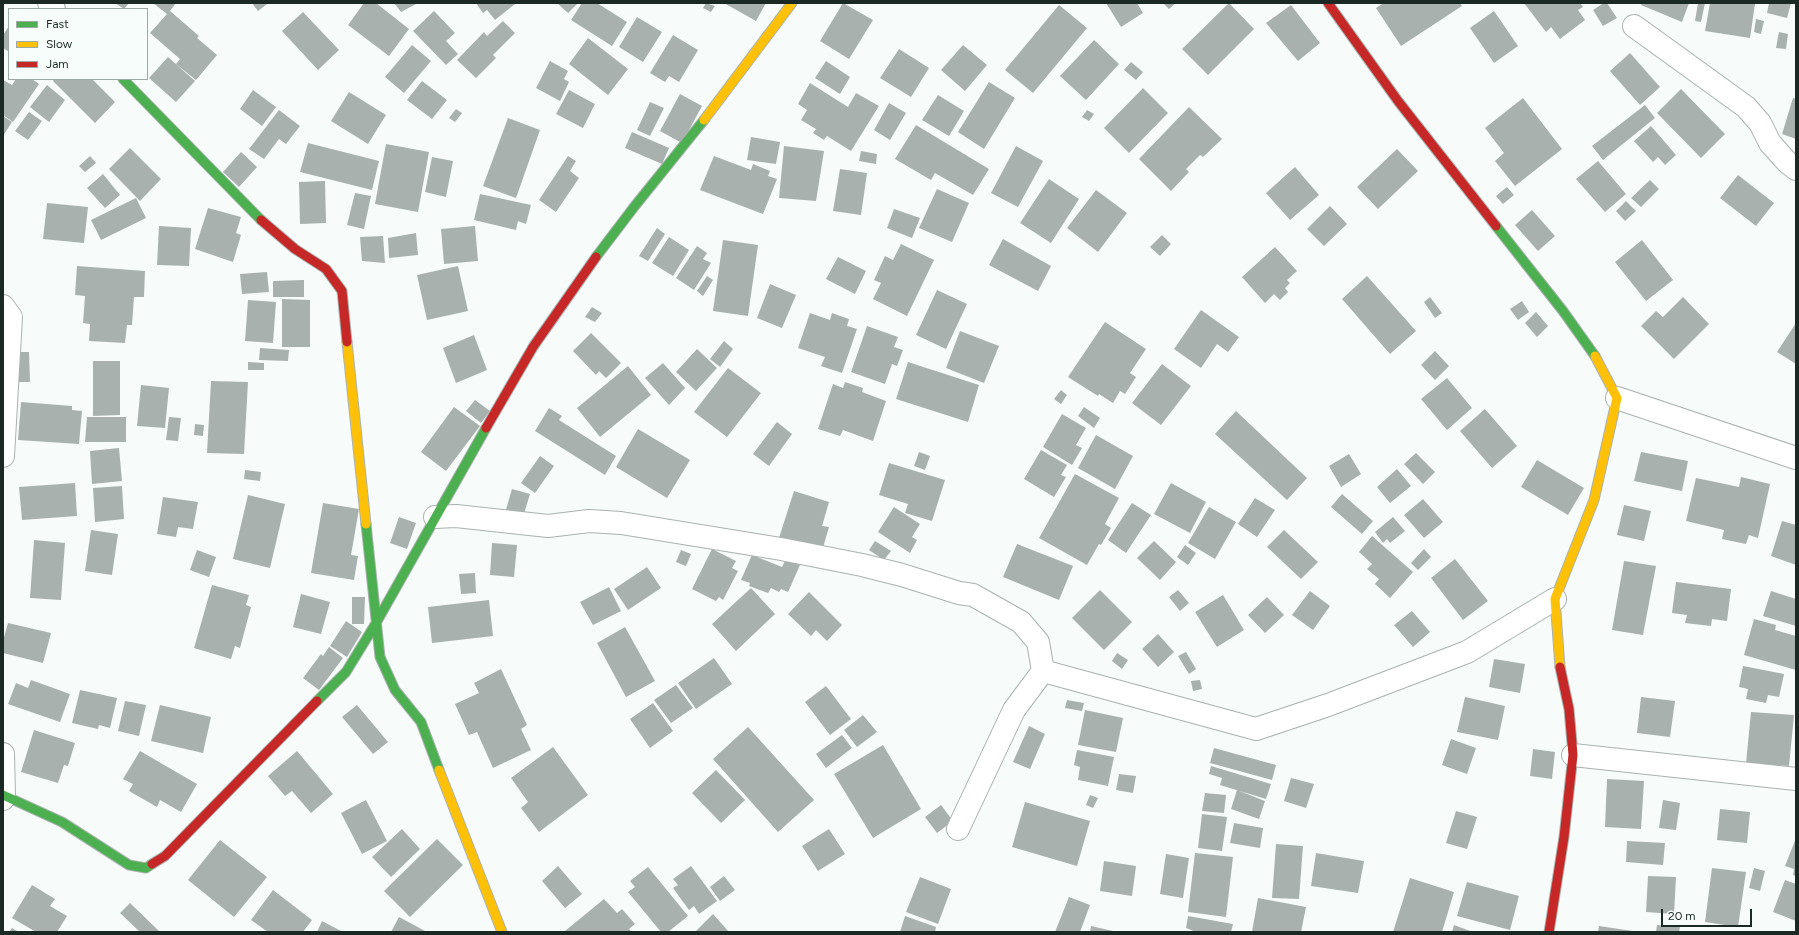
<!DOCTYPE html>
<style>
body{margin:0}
#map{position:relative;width:1799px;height:935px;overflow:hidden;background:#f7fcfa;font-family:Figtree,sans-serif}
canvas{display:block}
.frame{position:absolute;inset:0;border:4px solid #1b2925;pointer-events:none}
.legend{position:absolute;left:8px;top:8px;width:140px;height:72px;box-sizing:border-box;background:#f6fdfb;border:1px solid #9ea8a5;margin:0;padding:5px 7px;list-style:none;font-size:12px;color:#1b2925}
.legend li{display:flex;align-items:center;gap:8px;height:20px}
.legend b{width:20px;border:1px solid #9ea8a5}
.scale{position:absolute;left:1661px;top:909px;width:91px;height:18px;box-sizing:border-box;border:2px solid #1b2925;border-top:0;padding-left:5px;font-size:12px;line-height:14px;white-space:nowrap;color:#1b2925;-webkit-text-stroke:3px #f6fdfb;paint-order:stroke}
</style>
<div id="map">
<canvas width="1799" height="935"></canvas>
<div class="frame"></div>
<ul class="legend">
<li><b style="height:5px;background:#4caf50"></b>Fast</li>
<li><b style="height:5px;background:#ffc107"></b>Slow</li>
<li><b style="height:5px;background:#c62828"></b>Jam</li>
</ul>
<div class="scale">20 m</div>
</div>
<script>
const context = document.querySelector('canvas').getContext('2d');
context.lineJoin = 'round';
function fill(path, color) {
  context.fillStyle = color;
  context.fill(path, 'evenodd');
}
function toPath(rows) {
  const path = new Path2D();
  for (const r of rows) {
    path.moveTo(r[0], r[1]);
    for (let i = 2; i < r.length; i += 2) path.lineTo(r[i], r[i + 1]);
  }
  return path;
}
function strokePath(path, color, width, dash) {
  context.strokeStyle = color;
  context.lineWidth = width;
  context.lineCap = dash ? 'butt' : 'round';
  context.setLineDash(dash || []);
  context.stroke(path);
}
fill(toPath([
 [115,3,129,3,124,9],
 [153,3,176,3,170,11,199,36,197,38,217,55,196,80,176,64,180,59,150,33,167,14],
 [252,3,266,3,267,4,258,11],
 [364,3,376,3,409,29,389,56,348,25],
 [394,3,418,3,401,12],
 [476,3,514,3,515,4,495,20,487,10,483,13],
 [557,3,578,3,568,13],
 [582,3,597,3,627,22,612,46,571,20],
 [706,3,715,6,711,12,703,8],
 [724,3,766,3,756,21],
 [843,3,873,20,849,59,820,41],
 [1106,3,1137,3,1143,13,1121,27],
 [1163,3,1176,3,1169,9],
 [1229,3,1254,29,1208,75,1182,49],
 [1384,3,1460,3,1462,6,1401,46,1376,8],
 [1524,3,1580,3,1583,7,1578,10,1585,20,1560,39,1551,27,1546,32],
 [1604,3,1607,3,1617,18,1603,26,1593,10],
 [1642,3,1689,3,1682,22,1641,5],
 [1698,3,1705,3,1701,22,1695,21],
 [1710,3,1755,4,1750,38,1705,31],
 [1769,3,1791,3,1787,18,1767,13],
 [1059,5,1087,28,1033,93,1005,70],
 [1291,5,1320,43,1298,61,1266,23],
 [434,11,455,33,446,41,458,54,446,65,413,31],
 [1494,11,1518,46,1494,63,1470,28],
 [303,12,339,50,318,70,282,31],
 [637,17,662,32,643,62,619,47],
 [1756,19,1764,21,1761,34,1754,32],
 [503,21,515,33,493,55,496,58,476,78,457,60,484,32,487,36],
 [9,26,9,52,3,48,3,35],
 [1779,32,1788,34,1786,49,1776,48],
 [673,35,698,50,679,82,669,76,665,82,650,73],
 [588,38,628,69,608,95,569,64],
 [1094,40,1119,64,1086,100,1060,76],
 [412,45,431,61,404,93,385,77],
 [963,45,987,65,965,91,941,70],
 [899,49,929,68,911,97,880,78],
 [1630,53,1660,87,1640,105,1610,71],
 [168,57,195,81,176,102,149,78],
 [550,61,568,71,564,79,569,82,560,101,536,88],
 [826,61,850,77,840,94,815,78],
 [1131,62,1143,72,1136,80,1124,70],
 [16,79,32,79,39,84,13,122,3,115,3,80,12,85],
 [54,79,92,79,115,102,95,123,53,81],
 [422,81,447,100,432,119,407,100],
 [989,82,1015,98,984,149,958,132],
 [810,83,848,107,856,93,879,106,851,151,827,136,824,140,813,133,816,129,801,120,807,110,798,104],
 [47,85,65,100,49,122,30,107],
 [1143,88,1168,113,1129,153,1104,128],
 [1681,89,1725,134,1701,158,1657,113],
 [253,90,276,107,262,126,240,109],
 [569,90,595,104,583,128,556,114],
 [349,92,386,115,368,144,331,121],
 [680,94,702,106,682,143,660,131],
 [938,95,964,111,949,136,922,120],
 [1523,98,1562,149,1515,186,1495,161,1504,153,1485,128],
 [1793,98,1796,99,1796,139,1782,134],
 [650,102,664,108,650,136,637,130],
 [889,103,906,113,890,140,874,130],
 [1645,105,1655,118,1603,160,1592,146],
 [1189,107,1222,139,1203,157,1200,155,1186,169,1189,172,1171,191,1139,159],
 [456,109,462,113,455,122,449,118],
 [279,110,300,126,286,144,279,139,264,159,249,149],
 [1087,110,1094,114,1089,121,1082,117],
 [29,112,42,121,28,140,15,131],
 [3,116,12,122,3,136],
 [508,118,540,130,516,198,483,186],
 [916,125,989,169,973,195,935,173,931,180,895,159],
 [1651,126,1676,155,1665,165,1658,157,1653,162,1634,141],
 [632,132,669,148,662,164,625,148],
 [751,137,780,142,776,164,747,160],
 [308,143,379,161,372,190,300,172],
 [386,144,429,152,418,212,375,204],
 [784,146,824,151,816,201,779,198],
 [1016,146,1043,161,1018,207,991,193],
 [130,148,161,179,140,201,109,169],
 [1397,149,1418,171,1378,209,1357,187],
 [861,151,877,154,876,164,859,161],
 [241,152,257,167,239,187,223,172],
 [90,156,96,163,85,172,79,166],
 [568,156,576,161,570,171,579,178,556,212,539,200],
 [714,156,751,170,753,164,770,171,768,176,777,179,763,214,700,190],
 [432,157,453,161,446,197,425,192],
 [1598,161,1626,194,1605,212,1576,179],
 [1295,167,1319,195,1290,220,1266,193],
 [840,169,867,173,861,215,833,211],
 [103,174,120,195,105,208,87,188],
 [1738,175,1774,203,1756,226,1720,198],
 [1049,179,1079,199,1051,243,1020,223],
 [1650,180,1659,189,1641,207,1631,198],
 [325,181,326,223,300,224,299,182],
 [1507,187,1514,195,1503,204,1496,196],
 [937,189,969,203,952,242,919,228],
 [1096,190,1127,213,1098,252,1067,228],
 [355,193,371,196,364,229,347,225],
 [480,194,531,205,526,224,518,221,516,230,474,220],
 [136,198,146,218,101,240,91,220],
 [1626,201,1636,211,1625,221,1616,211],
 [47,203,88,207,84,243,43,239],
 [1330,206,1347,224,1324,246,1307,229],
 [208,208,241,217,236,233,241,235,233,262,195,249],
 [894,209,920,218,912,238,887,228],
 [1532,210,1555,236,1538,251,1515,225],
 [159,226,191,228,189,266,157,265],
 [475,226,478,261,444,264,441,229],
 [657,228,665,234,648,261,639,256],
 [416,233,418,255,389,258,388,238],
 [1162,235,1171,244,1160,256,1150,247],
 [383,236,385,263,362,261,360,237],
 [669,237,689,250,673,276,652,263],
 [1003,239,1051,266,1038,291,989,265],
 [723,240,758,245,748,316,713,311],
 [1642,240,1673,280,1646,301,1615,262],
 [901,244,934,260,907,316,873,299,881,283,874,280,885,256,893,260],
 [697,246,707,253,703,259,711,263,694,290,676,278],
 [1275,247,1297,271,1287,280,1290,283,1285,288,1288,292,1280,300,1274,294,1265,303,1242,277],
 [838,257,866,271,855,294,826,279],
 [77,266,145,271,144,297,134,297,132,325,127,325,125,343,89,341,90,324,83,323,85,296,75,295],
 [458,266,468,311,427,320,417,275],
 [267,272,269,292,242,294,240,274],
 [707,276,713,280,703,296,697,291],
 [1367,276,1416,331,1390,354,1342,299],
 [304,280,304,297,273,297,273,281],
 [770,284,796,295,782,328,757,318],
 [937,290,967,304,946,349,916,335],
 [1430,297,1442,313,1435,318,1424,302],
 [1683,297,1709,324,1674,359,1641,326,1656,311,1663,317],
 [282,299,310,300,310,347,282,347],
 [248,300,276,302,273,343,245,341],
 [1522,301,1529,312,1518,320,1510,309],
 [592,307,602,313,595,322,585,317],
 [1201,310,1239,337,1228,352,1217,344,1201,368,1174,349],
 [1536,312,1548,326,1537,337,1525,323],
 [810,313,830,320,832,313,849,319,847,326,857,329,842,373,821,366,825,357,798,348],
 [1105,322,1146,349,1130,373,1136,377,1125,394,1120,391,1113,403,1099,394,1098,396,1068,377],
 [1796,323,1796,364,1777,352],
 [867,326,898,337,894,347,903,350,897,366,892,364,885,384,851,372],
 [960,331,999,346,984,383,946,368],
 [591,333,621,363,606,378,599,371,596,375,573,351],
 [474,335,487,370,456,383,443,348],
 [724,341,733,349,720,367,710,359],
 [260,348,289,350,288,361,259,360],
 [697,349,717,368,696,391,676,372],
 [1435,351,1449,366,1435,380,1421,365],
 [15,352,29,352,30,382,15,382],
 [93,361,120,361,120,415,93,416],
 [248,362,264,363,264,370,248,370],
 [908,362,979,385,968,422,896,399],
 [663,363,685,388,669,405,645,378],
 [1162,364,1191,386,1161,425,1132,403],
 [628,366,651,395,600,437,577,408],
 [728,368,761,393,727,437,694,412],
 [1447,378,1472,408,1447,430,1421,399],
 [211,381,248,382,244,454,207,453],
 [845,382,863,388,862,392,886,401,873,441,843,430,840,436,818,429,833,384,843,388],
 [141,385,169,388,165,428,137,426],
 [1061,390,1067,395,1061,404,1054,399],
 [475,400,490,411,481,423,466,411],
 [21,402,72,406,72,410,82,411,79,444,18,440],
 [454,407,480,426,446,471,421,452],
 [1084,407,1100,418,1094,428,1078,416],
 [549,408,562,416,559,420,616,456,605,475,535,431],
 [1485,409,1517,446,1492,468,1460,431],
 [1236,411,1307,478,1287,500,1215,434],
 [1062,414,1086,428,1076,445,1082,448,1072,465,1043,447],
 [87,417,126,417,126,442,85,442],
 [169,417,181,418,178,441,166,440],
 [777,422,792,434,769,466,753,454],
 [195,424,204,425,203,436,194,435],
 [638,429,690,460,667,498,616,467],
 [1096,435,1133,456,1115,489,1078,468],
 [119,448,122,481,92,484,90,451],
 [1041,450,1067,465,1061,475,1066,477,1054,497,1024,479],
 [919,452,930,456,925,470,914,466],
 [1641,452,1688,461,1682,491,1634,481],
 [1416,453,1435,472,1423,484,1404,464],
 [1349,454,1361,474,1341,487,1329,466],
 [540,456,554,466,535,493,521,483],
 [1537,460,1584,488,1568,515,1521,487],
 [889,463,945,480,932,521,905,513,908,504,879,495],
 [1397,469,1411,486,1390,503,1377,487],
 [245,470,261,472,260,481,244,479],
 [1075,474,1119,498,1105,524,1111,528,1101,545,1099,544,1087,565,1039,538],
 [1741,477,1770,484,1758,538,1749,535,1746,544,1722,539,1724,530,1686,521,1696,478,1739,487],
 [75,483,77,516,22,520,19,487],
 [1171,483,1206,502,1190,533,1154,514],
 [122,486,124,519,95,522,93,488],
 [512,489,530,494,523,517,505,513],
 [794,491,829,502,822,526,829,527,822,551,779,538],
 [1342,494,1373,521,1362,534,1331,507],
 [248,495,285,504,270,568,233,559],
 [163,497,198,502,193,529,178,527,176,537,157,534],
 [1255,498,1275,510,1257,537,1238,524],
 [1423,499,1443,522,1424,538,1404,515],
 [323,503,359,509,351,555,358,556,354,580,311,573],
 [1132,503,1151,515,1126,553,1108,540],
 [1624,505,1651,511,1644,541,1617,535],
 [894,507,920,524,912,537,917,540,910,553,878,532],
 [1209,507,1236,522,1215,559,1188,543],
 [399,517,416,523,407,549,390,543],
 [1393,517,1405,531,1390,543,1387,539,1383,543,1375,532],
 [1782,521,1796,525,1796,565,1771,556],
 [91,530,118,534,112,575,85,571],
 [1284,530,1318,562,1301,579,1267,547],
 [1372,536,1413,572,1390,598,1375,584,1379,579,1367,569,1372,564,1359,552],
 [34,540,65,543,61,600,30,598],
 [875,541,891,551,884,560,869,550],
 [1154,541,1176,562,1160,580,1137,558],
 [492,543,517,545,514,577,490,575],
 [1017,544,1073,566,1059,600,1003,577],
 [1185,545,1196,553,1188,565,1177,557],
 [712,549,736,561,732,568,738,571,723,600,719,597,716,601,692,589],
 [1424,549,1431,557,1418,570,1411,563],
 [197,550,216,557,209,577,190,570],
 [681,550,691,554,686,566,676,562],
 [752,555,782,567,786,559,800,565,788,592,781,589,779,592,771,588,768,593,749,586,750,583,741,580],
 [1455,559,1488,601,1463,620,1431,578],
 [1624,561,1656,566,1643,635,1612,630],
 [647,567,661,588,628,610,614,589],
 [475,573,476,593,461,594,459,574],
 [1676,582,1731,589,1727,621,1712,619,1711,626,1685,623,1687,615,1672,613],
 [212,585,249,595,246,605,251,607,240,648,235,646,231,659,194,648],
 [609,587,621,611,593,625,580,602],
 [751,588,775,614,736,651,712,624],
 [1100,590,1132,622,1104,650,1072,618],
 [1178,590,1189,603,1180,611,1169,597],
 [1310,591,1330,606,1313,630,1292,615],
 [1771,591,1796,599,1796,626,1763,616],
 [809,592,842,625,827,641,816,630,811,636,788,614],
 [301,594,330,602,321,634,293,627],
 [1223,595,1244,630,1217,647,1195,612],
 [352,597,365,597,364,624,352,624],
 [1267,597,1284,615,1265,633,1248,615],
 [489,600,493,636,432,643,428,607],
 [1412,611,1430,632,1413,647,1394,625],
 [1754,619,1776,625,1775,630,1796,636,1796,670,1744,655],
 [346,621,362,632,347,657,330,646],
 [8,623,51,633,43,663,3,653,3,641],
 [625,627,655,681,626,697,597,643],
 [1158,634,1174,652,1158,667,1142,649],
 [329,647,343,658,319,690,303,678,321,654,323,656],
 [1186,652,1196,669,1189,674,1178,656],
 [1117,653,1128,660,1122,669,1112,661],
 [714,658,732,684,696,709,678,683],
 [1494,659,1525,664,1520,693,1489,687],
 [1743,666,1784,674,1779,697,1768,695,1766,703,1746,699,1748,689,1739,687],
 [501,669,527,725,521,729,531,750,493,768,477,732,469,735,455,704,479,693,474,683],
 [31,680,70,694,60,722,8,704,16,683,28,688],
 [1200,680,1202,689,1193,691,1191,681],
 [676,685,693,708,671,723,654,700],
 [826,686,851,719,830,735,805,702],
 [80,690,117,698,110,728,99,725,98,729,72,723],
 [1465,697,1505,706,1498,740,1457,732],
 [1641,697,1675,701,1670,737,1637,733],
 [1067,700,1084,703,1082,711,1065,708],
 [125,701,146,705,139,736,118,731],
 [653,703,673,731,650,748,630,719],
 [160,705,211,717,203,753,151,741],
 [357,705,388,742,373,754,342,717],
 [1085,710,1123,718,1116,752,1078,745],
 [1751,712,1794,715,1789,766,1746,763],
 [863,715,877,732,857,747,844,730],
 [1029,726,1045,734,1030,769,1013,762],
 [748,727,814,800,778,832,713,759],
 [34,730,75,743,68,766,64,765,58,783,21,772],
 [842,735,852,748,826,768,816,754],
 [1451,739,1476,748,1467,774,1442,765],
 [883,745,921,809,873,838,834,774],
 [553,747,588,795,539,832,521,808,528,802,511,778],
 [1214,748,1276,765,1272,780,1210,763],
 [1533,749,1555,752,1552,779,1530,776],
 [1077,750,1114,757,1108,786,1078,780,1080,767,1074,765],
 [140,751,197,784,181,812,160,800,157,807,129,791,133,784,123,779],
 [297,751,333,794,311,813,292,791,285,796,268,776],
 [1211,766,1271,784,1266,799,1220,785,1222,778,1209,774],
 [716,770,745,800,721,823,692,793],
 [1119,774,1136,776,1133,793,1116,790],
 [1291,778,1314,784,1306,808,1284,801],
 [1607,779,1644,781,1641,829,1605,827],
 [1237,790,1265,801,1259,819,1231,809],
 [1205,793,1226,795,1224,813,1202,811],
 [1090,795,1098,798,1093,808,1086,805],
 [366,800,387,841,362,854,341,813],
 [1663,800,1680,803,1676,830,1659,828],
 [1025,802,1090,821,1077,866,1012,847],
 [941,805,953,821,937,833,925,817],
 [1720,809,1750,812,1747,843,1717,840],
 [1456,811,1477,817,1467,849,1446,843],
 [1202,814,1227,817,1222,851,1198,848],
 [1234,823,1263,828,1260,848,1230,843],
 [402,829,420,849,391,877,372,857],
 [829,829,845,854,818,871,802,846],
 [1796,838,1796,876,1793,875,1794,869,1785,866],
 [437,839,463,865,410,917,384,891],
 [220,840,267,877,234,917,188,880],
 [1627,841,1665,843,1663,865,1626,862],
 [1276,844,1303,846,1299,899,1272,898],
 [1195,853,1233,857,1226,917,1188,912],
 [1316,853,1364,861,1358,893,1311,886],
 [1166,854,1189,858,1183,898,1160,894],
 [1104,861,1136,866,1132,896,1100,891],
 [558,866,582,894,565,908,542,881],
 [691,866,717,901,699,914,694,906,689,910,673,888,678,885,673,879],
 [648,867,688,916,668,932,661,932,628,892,635,887,630,881],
 [1712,868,1746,872,1738,927,1705,922],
 [1754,868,1765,871,1760,891,1749,888],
 [724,876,735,890,720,901,710,887],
 [1648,876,1676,877,1674,914,1646,912],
 [920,877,951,889,938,924,906,912],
 [1410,878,1454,892,1442,932,1393,932],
 [1785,880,1796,884,1796,921,1773,912],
 [1467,882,1519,896,1510,930,1457,916],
 [32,885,55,899,50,906,67,916,57,932,36,932,12,918],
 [273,890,312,920,303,932,268,932,251,920],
 [1069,897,1090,905,1080,932,1055,932],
 [1258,898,1306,907,1301,932,1252,932],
 [604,899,617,913,622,909,635,924,629,929,632,932,566,932,565,931],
 [130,903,159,931,158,932,140,932,120,913],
 [713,914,729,932,695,932],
 [905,916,936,927,935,932,900,932],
 [1188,916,1233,924,1231,932,1196,932,1186,928],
 [399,917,427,932,391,932],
 [322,921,343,932,317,932],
 [1454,925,1473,932,1452,932],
 [1657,925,1680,927,1679,932,1656,932],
 [1091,926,1113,931,1113,932,1090,932],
 [1599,926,1633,931,1633,932,1598,932],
 [12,928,19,932,9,932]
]), '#a8b1ae');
const street = toPath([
 [49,3,54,9],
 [1634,26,1746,107,1760,123,1770,143,1787,162,1796,169],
 [3,306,11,317,3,456],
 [1617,398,1796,458],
 [435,517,456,516,548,526,589,521,621,523,781,549,862,565,902,575,959,593,973,595,1021,622,1038,642,1043,671,1014,710,958,829],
 [1043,671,1256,729,1328,705,1467,652,1555,599],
 [3,754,4,795,3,799],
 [1573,755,1796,779]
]);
const fast = toPath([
 [123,79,261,220],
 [1496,226,1563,311,1595,356],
 [596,257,634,207,704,120],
 [366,524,380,657,395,690,421,722,439,770],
 [317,701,346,672,376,623,486,428],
 [3,795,62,822,129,865,146,868,152,864]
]);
const slow = toPath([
 [704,120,792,3],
 [347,342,366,524],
 [1560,667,1555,599,1594,500,1617,398,1595,356],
 [439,770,502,932]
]);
const jam = toPath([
 [1328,3,1398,101,1496,226],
 [261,220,295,249,326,269,342,291,347,342],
 [486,428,533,347,596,257],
 [152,864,165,856,317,701],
 [1549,932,1564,837,1573,755,1569,709,1560,667]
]);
strokePath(street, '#a9b2af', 24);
strokePath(fast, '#a9b2af', 11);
strokePath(slow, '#a9b2af', 11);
strokePath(jam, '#a9b2af', 11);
strokePath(street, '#fefffe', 22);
strokePath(fast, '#4caf50', 9);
strokePath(slow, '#ffc107', 9);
strokePath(jam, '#c62828', 9);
</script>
